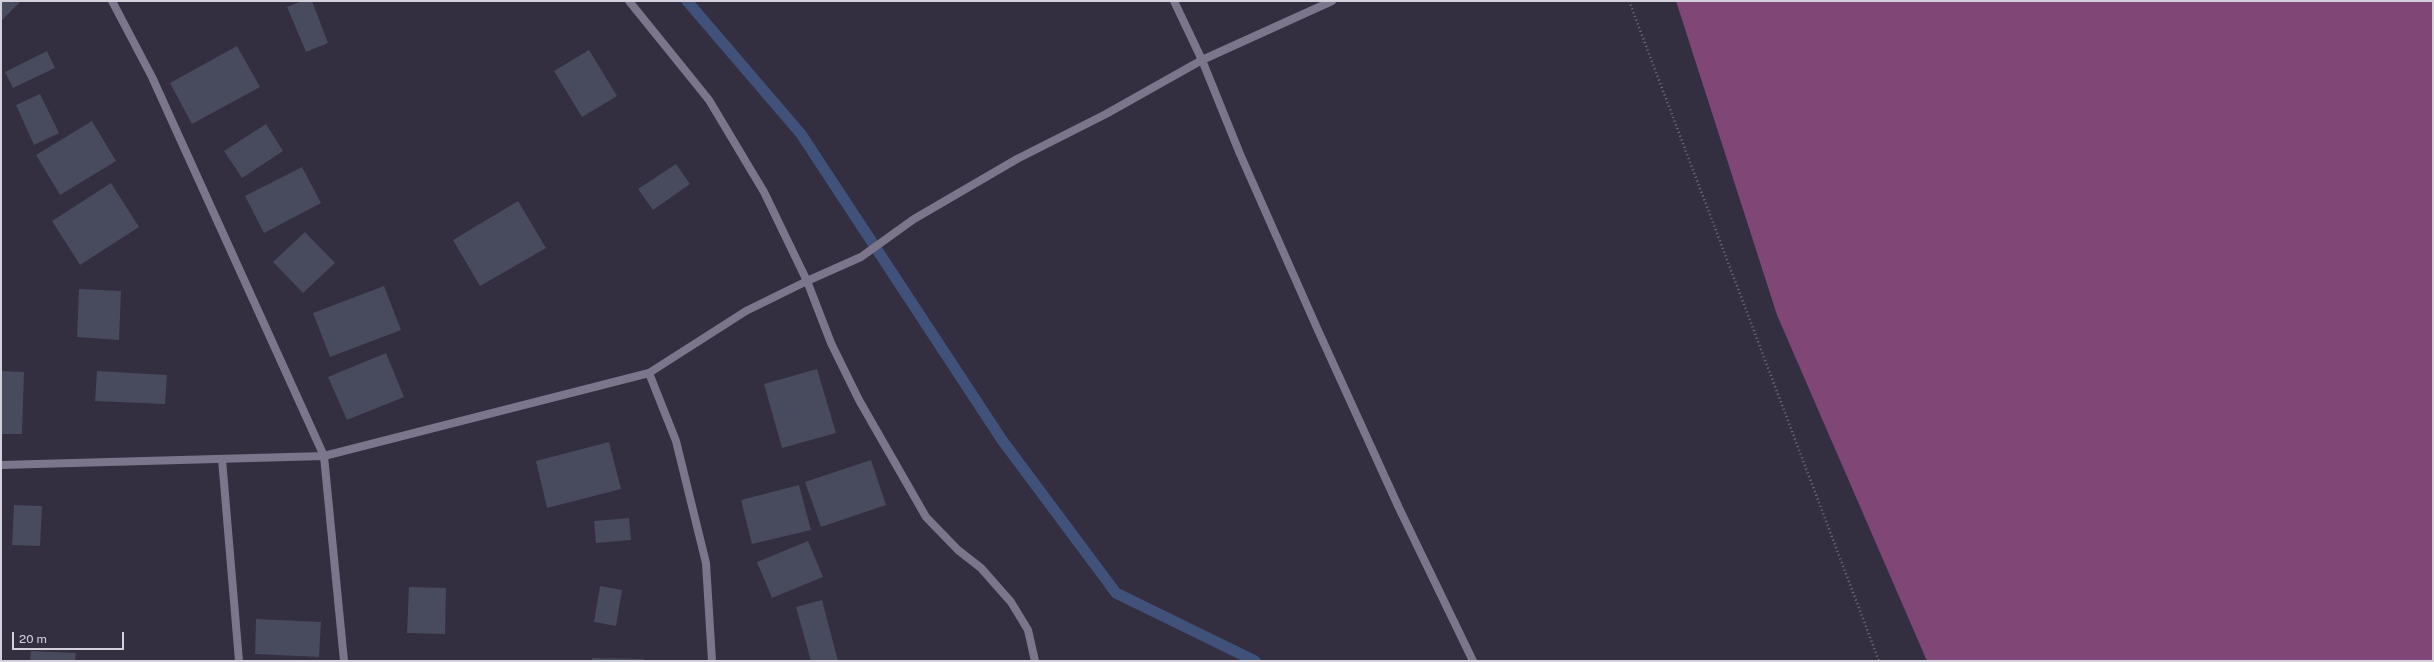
<!DOCTYPE html>
<style>
body{margin:0}
#map{position:relative;width:2434px;height:662px;overflow:hidden;background:#332e40;font-family:"Public Sans",sans-serif}
canvas{display:block}
.frame{position:absolute;inset:0;border:2px solid #d4d1dd;pointer-events:none}
.scale{position:absolute;left:12px;top:632px;width:112px;height:18px;box-sizing:border-box;border:2px solid #d4d1dd;border-top:0;padding-left:5px;font-size:12px;line-height:14px;white-space:nowrap;color:#d4d1dd;-webkit-text-stroke:3px #332e40;paint-order:stroke}
</style>
<div id="map">
<canvas width="2434" height="662"></canvas>
<div class="frame"></div>
<div class="scale">20 m</div>
</div>
<script>
const context = document.querySelector('canvas').getContext('2d');
context.lineJoin = 'round';
function fill(path, color) {
  context.fillStyle = color;
  context.fill(path, 'evenodd');
}
function toPath(rows) {
  const path = new Path2D();
  for (const r of rows) {
    path.moveTo(r[0], r[1]);
    for (let i = 2; i < r.length; i += 2) path.lineTo(r[i], r[i + 1]);
  }
  return path;
}
function strokePath(path, color, width, dash) {
  context.strokeStyle = color;
  context.lineWidth = width;
  context.lineCap = dash ? 'butt' : 'round';
  context.setLineDash(dash || []);
  context.stroke(path);
}
fill(toPath([
 [1676,1,2433,1,2433,661,1927,661,1777,315]
]), '#804675');
strokePath(toPath([
 [687,1,801,134,1002,440,1116,593,1255,661]
]), '#40517a', 11);
fill(toPath([
 [1,1,21,1,1,21],
 [302,1,312,1,328,43,306,52,287,7],
 [237,46,260,87,192,124,170,83],
 [589,50,617,96,582,117,554,71],
 [47,51,55,68,13,88,5,72],
 [40,94,59,133,34,145,16,105],
 [92,121,116,161,60,195,36,155],
 [266,124,283,151,242,178,224,151],
 [676,164,690,184,653,210,638,189],
 [302,167,321,203,264,233,245,196],
 [111,183,139,227,80,265,52,221],
 [518,201,546,248,480,286,453,240],
 [305,232,335,263,303,293,273,262],
 [384,286,401,330,330,357,313,313],
 [79,289,121,291,119,340,77,337],
 [386,353,404,397,347,420,328,377],
 [817,369,836,433,782,448,764,384],
 [1,371,24,372,22,434,1,434],
 [97,371,167,375,165,404,95,401],
 [609,442,621,489,547,508,536,461],
 [871,460,886,505,821,527,805,482],
 [799,485,811,530,752,544,741,500],
 [14,505,42,506,40,546,12,545],
 [629,518,631,540,596,543,594,521],
 [808,541,823,577,772,598,757,562],
 [600,586,622,590,616,626,594,622],
 [409,587,446,588,445,634,407,633],
 [822,600,838,661,811,661,796,607],
 [256,619,321,622,319,657,255,654],
 [31,651,76,653,75,661,30,661],
 [592,658,644,659,644,661,592,661]
]), '#484a5d');
strokePath(toPath([
 [1629,1,1879,661]
]), '#74707f', 2.5, [1, 3]);
strokePath(toPath([
 [112,1,152,77,324,456,344,661],
 [629,1,709,100,764,192,807,281,831,343,859,400,926,517,958,550,981,568,1011,602,1028,630,1035,661],
 [1174,1,1202,60,1240,154,1317,328,1399,508,1473,661],
 [649,373,676,441,706,563,712,661],
 [222,459,239,661],
 [1,465,324,456,649,373,746,311,807,281,861,257,914,219,1017,159,1106,114,1202,60,1332,1]
]), '#7c768c', 8);
</script>
